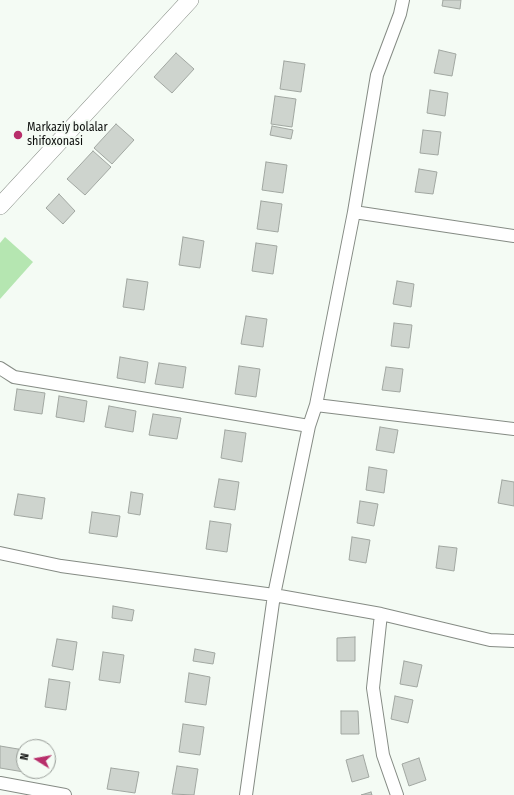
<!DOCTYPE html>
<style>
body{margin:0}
#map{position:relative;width:514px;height:795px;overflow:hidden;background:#f4fbf4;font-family:"Fira Sans Condensed",sans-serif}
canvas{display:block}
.north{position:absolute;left:16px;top:739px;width:40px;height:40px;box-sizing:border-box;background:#f4fbf4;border:1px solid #989d98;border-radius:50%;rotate:281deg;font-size:11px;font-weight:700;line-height:16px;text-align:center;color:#0d0f0d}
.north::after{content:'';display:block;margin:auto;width:14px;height:18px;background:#b82e6a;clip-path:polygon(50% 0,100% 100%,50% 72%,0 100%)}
</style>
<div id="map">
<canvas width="514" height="795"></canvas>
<div class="north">N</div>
</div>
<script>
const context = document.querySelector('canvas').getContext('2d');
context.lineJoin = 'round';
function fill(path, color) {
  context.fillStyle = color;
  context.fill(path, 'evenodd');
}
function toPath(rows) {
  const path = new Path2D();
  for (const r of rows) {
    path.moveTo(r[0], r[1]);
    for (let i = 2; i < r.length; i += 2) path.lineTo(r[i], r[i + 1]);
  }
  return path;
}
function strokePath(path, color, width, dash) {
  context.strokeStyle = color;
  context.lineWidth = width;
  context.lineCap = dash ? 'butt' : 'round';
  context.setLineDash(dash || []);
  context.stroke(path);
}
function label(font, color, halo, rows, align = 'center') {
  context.font = font + ' "Fira Sans Condensed",sans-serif';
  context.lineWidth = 4;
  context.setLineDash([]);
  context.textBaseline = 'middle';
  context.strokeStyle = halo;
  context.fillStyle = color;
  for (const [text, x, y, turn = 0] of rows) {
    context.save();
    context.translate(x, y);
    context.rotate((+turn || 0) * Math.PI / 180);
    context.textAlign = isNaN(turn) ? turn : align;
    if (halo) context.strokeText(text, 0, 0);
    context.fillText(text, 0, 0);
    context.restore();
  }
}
fill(toPath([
 [5,237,33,262,0,299,0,243]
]), '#b5e6b1');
const building = toPath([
 [443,0,461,0,460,9,442,6,443,0],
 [439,50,456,54,452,76,434,73,439,50],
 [176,53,194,69,172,93,154,77,176,53],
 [284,61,305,64,301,92,280,89,284,61],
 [430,90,448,93,445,116,427,113,430,90],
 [275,96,296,99,292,127,271,124,275,96],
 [116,124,134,140,112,164,94,148,116,124],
 [272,126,293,130,291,139,270,135,272,126],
 [423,130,441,132,438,155,420,153,423,130],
 [93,151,111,167,85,195,67,179,93,151],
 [266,162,287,165,283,193,262,190,266,162],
 [419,169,437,172,433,194,415,192,419,169],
 [59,194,75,211,63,224,46,208,59,194],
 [261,201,282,204,278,232,257,229,261,201],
 [183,237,204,241,200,268,179,265,183,237],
 [256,243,277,246,273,274,252,271,256,243],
 [127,279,148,282,144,310,123,307,127,279],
 [397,281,414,284,411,307,393,304,397,281],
 [246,316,267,319,263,347,241,344,246,316],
 [394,323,412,325,409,348,391,346,394,323],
 [120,357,148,362,145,383,117,378,120,357],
 [159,363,186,367,183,388,155,384,159,363],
 [239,366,260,369,256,397,235,394,239,366],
 [386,367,403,369,400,392,382,390,386,367],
 [17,389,45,393,42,414,14,410,17,389],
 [59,396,87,401,84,422,56,417,59,396],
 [109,406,136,411,133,432,105,427,109,406],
 [153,414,181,418,177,439,149,435,153,414],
 [380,427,398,430,394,453,376,450,380,427],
 [225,430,246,433,242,462,221,458,225,430],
 [369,467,387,470,384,493,366,490,369,467],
 [219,479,239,482,235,510,214,507,219,479],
 [502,480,514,482,514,506,498,503,502,480],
 [131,492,143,494,140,515,128,513,131,492],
 [18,494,45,498,42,519,14,515,18,494],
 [360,501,378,504,374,526,357,523,360,501],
 [92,512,120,516,117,537,89,533,92,512],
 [210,521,231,524,227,552,206,549,210,521],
 [352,537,370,540,366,563,349,560,352,537],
 [439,546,457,548,454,571,436,568,439,546],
 [113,606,134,610,132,621,112,618,113,606],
 [355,637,355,661,337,661,337,638,355,637],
 [57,639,77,642,73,670,52,666,57,639],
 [195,649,215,653,213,664,193,661,195,649],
 [103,652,124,655,120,683,99,680,103,652],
 [404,661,422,665,417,687,400,684,404,661],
 [189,673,210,677,206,705,185,702,189,673],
 [49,679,70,682,66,710,45,707,49,679],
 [395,696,413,700,408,723,391,719,395,696],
 [341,711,358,711,359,734,341,734,341,711],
 [183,724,204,727,200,755,179,752,183,724],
 [0,746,24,750,24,772,0,768,0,746],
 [363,755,369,777,352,782,346,760,363,755],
 [419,758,426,780,409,786,402,764,419,758],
 [177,766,198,769,194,795,172,794,177,766],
 [111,768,139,772,135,793,107,789,111,768],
 [371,792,372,795,361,795,371,792]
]);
fill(building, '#ced4ce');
strokePath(building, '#a1a7a1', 1);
const street = toPath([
 [354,212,377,75,400,14,403,0],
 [0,368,14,377,309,426],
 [316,405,514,429],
 [0,553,61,566,274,595,381,614,490,640,514,641],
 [381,614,373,688,383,755,397,795],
 [0,783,65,795],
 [246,795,274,595,309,426,316,405,354,212,514,236]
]);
const secondary = toPath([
 [0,206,190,0]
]);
strokePath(street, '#858b84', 14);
strokePath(secondary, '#858b84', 18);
strokePath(street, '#fff', 12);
strokePath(secondary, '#fff', 17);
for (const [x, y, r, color] of [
 [18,135,5,"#b82e6a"]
]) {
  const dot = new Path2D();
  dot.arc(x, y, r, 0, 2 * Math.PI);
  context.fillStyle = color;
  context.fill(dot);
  strokePath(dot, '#f4fbf4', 1.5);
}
label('12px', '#0d0f0d', '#f4fbf4', [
 ["Markaziy bolalar",27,128],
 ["shifoxonasi",27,142]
], 'left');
</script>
